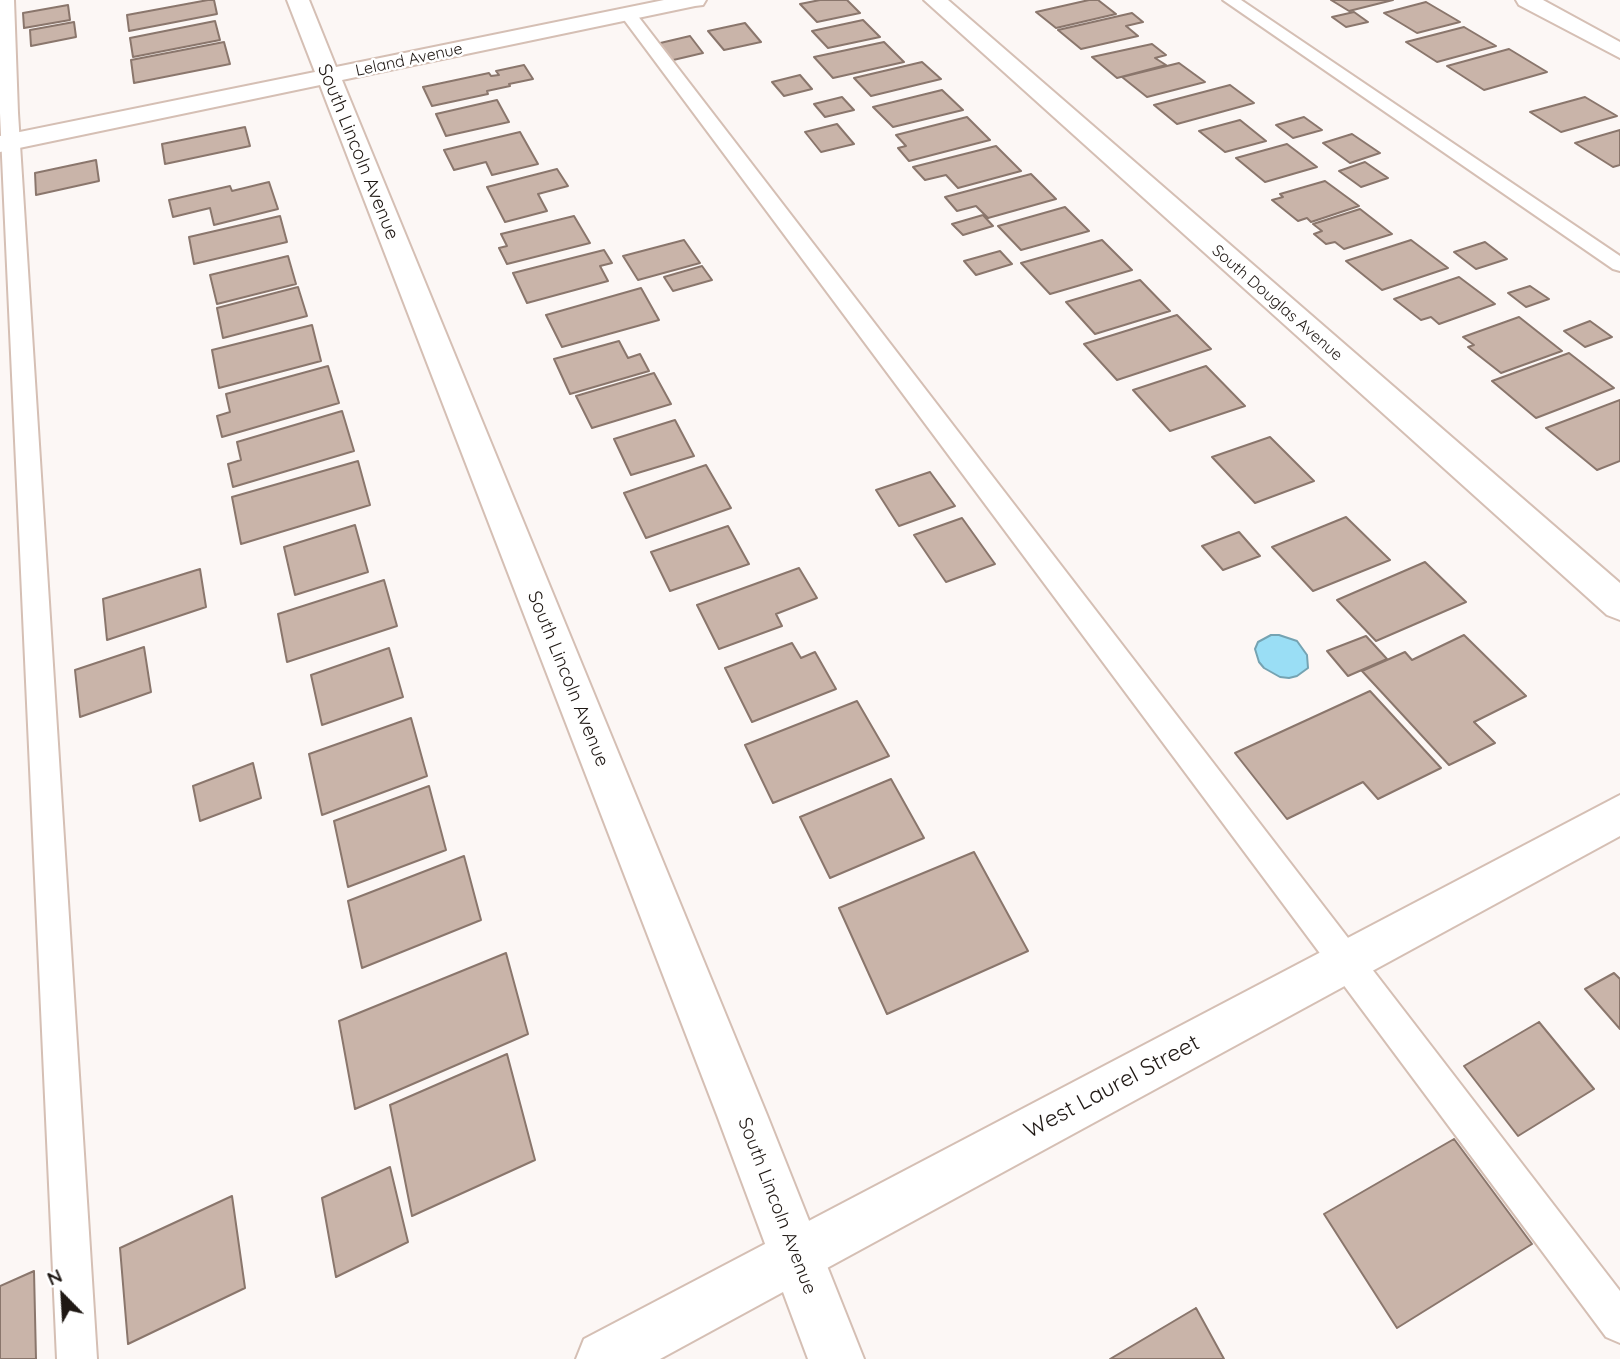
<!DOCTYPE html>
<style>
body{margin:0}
#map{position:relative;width:1620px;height:1359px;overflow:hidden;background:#fcf7f5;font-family:Quicksand,sans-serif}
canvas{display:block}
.north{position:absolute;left:28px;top:1261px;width:70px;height:70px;-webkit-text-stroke:5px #fff;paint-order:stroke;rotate:336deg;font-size:19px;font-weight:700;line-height:28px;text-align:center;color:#1f1814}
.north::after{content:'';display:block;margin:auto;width:24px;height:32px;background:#1f1814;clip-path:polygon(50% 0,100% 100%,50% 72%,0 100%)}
</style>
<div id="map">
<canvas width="1620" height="1359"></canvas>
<div class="north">N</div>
</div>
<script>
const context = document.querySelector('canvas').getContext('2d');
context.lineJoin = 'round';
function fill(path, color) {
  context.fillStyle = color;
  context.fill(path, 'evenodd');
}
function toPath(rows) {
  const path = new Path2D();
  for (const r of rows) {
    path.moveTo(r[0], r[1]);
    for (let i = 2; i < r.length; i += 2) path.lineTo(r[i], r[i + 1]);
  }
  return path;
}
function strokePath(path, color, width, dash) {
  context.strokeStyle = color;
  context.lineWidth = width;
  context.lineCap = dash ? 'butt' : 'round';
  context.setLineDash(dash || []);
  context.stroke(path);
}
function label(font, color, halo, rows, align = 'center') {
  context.font = font + ' Quicksand,sans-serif';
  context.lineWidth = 5;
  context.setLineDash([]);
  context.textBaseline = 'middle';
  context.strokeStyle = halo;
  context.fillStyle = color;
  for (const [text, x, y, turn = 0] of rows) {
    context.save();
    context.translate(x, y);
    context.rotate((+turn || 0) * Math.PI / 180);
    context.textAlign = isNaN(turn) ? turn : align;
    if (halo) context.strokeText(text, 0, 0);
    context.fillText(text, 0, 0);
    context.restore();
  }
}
const water = toPath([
 [1271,635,1279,635,1297,641,1307,655,1308,668,1297,676,1289,678,1280,677,1264,668,1259,662,1255,649,1258,642,1271,635]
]);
fill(water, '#9adef5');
strokePath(water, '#75a3b2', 2);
const building = toPath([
 [208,0,214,0,217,14,129,31,127,15,208,0],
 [820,0,847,0,860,13,817,22,800,4,820,0],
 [1089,0,1098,0,1116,14,1056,28,1036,12,1089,0],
 [1331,0,1393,0,1349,11,1331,0],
 [1426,2,1460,22,1417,33,1384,13,1426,2],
 [68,5,70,20,24,28,23,13,68,5],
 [1354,12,1368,22,1346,27,1332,17,1354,12],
 [1132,13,1143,22,1126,26,1138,36,1081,49,1058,30,1132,13],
 [863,20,880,37,828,48,812,31,863,20],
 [215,21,220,40,133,57,130,38,215,21],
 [74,22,76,37,31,46,30,30,74,22],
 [745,23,761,42,724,50,708,31,745,23],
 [1464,27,1496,46,1437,62,1406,42,1464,27],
 [690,36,703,53,669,61,656,44,690,36],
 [224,42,230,64,134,83,131,60,224,42],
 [884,42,904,62,833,78,814,57,884,42],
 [1152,44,1166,55,1155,58,1166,65,1117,78,1092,57,1152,44],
 [1509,49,1547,72,1484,90,1447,66,1509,49],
 [922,62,941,79,871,96,854,78,922,62],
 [1179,63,1205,82,1147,97,1122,77,1179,63],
 [524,65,533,79,509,84,510,86,487,91,488,94,432,106,423,87,489,73,491,76,499,75,496,71,524,65],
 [800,75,812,89,784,96,772,82,800,75],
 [1230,85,1254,103,1177,124,1154,105,1230,85],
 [942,90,963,110,893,127,873,107,942,90],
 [842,97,854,110,825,117,814,104,842,97],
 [1585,97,1617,116,1561,132,1530,112,1585,97],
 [497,100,509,122,446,136,436,114,497,100],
 [967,117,990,140,909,161,898,148,906,146,896,135,967,117],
 [1304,117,1322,130,1293,138,1276,125,1304,117],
 [1240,120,1266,141,1225,152,1199,131,1240,120],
 [837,124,854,144,821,152,805,132,837,124],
 [245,127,250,146,165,164,162,144,245,127],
 [1620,130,1620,165,1613,167,1575,143,1620,130],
 [520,132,538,164,492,175,486,162,454,170,444,150,520,132],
 [1352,134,1380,153,1350,163,1323,143,1352,134],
 [1287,144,1317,167,1265,182,1236,158,1287,144],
 [996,146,1021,171,958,188,946,175,925,180,913,167,996,146],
 [96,160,99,181,36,195,35,173,96,160],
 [1365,162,1388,178,1361,187,1339,171,1365,162],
 [557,169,568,186,538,194,547,211,505,222,487,187,557,169],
 [1031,174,1056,199,988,218,976,206,957,211,945,197,1031,174],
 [1325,181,1359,206,1311,222,1307,218,1298,221,1272,200,1283,197,1280,194,1325,181],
 [269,182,278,209,214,225,210,208,173,217,169,200,230,186,232,191,269,182],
 [1065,207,1089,231,1021,250,998,226,1065,207],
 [1360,209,1392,234,1344,249,1335,242,1326,244,1314,234,1322,231,1313,224,1360,209],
 [983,215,993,226,963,235,952,224,983,215],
 [280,216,287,242,194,264,189,237,280,216],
 [574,216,590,243,507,264,499,248,507,246,501,234,574,216],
 [684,240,700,263,638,280,623,256,684,240],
 [1102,240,1132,270,1050,294,1021,263,1102,240],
 [1411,240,1448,268,1382,290,1346,261,1411,240],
 [1485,242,1507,259,1476,269,1454,252,1485,242],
 [604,250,612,263,600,266,608,281,527,303,513,273,604,250],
 [1000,251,1012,264,976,275,964,261,1000,251],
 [288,256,296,284,217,304,210,275,288,256],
 [702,266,712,280,673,291,664,277,702,266],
 [1459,277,1495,304,1439,324,1431,317,1421,320,1394,299,1459,277],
 [1140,280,1170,311,1095,334,1066,302,1140,280],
 [1530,286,1549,299,1526,307,1508,293,1530,286],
 [298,287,307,316,223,338,217,308,298,287],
 [641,288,659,320,562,347,546,315,641,288],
 [1177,315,1211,349,1117,380,1084,344,1177,315],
 [1519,317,1562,351,1501,373,1468,347,1474,345,1463,337,1519,317],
 [1590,321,1612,337,1585,347,1564,331,1590,321],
 [312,325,321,361,219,388,212,350,312,325],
 [619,341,628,358,640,354,649,371,570,394,554,359,619,341],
 [1569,353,1614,388,1536,418,1492,381,1569,353],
 [328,366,339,403,222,437,217,416,230,412,226,394,328,366],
 [1206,366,1245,406,1170,431,1133,390,1206,366],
 [654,373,671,404,592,428,576,396,654,373],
 [1620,400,1620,461,1597,470,1546,428,1620,400],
 [342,411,354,451,233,487,228,464,241,460,237,442,342,411],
 [675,420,694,456,631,475,614,439,675,420],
 [1270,437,1314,481,1255,503,1212,457,1270,437],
 [358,461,370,505,241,544,232,497,358,461],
 [706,465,731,508,646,538,624,493,706,465],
 [930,472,955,506,899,526,876,490,930,472],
 [1346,517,1390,560,1313,591,1272,547,1346,517],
 [962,518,995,564,946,582,914,535,962,518],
 [355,525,368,572,295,595,284,547,355,525],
 [728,526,749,564,670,591,651,552,728,526],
 [1239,532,1260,556,1223,570,1202,546,1239,532],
 [1425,562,1466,602,1376,641,1337,600,1425,562],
 [799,568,817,598,776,614,782,626,719,649,697,605,799,568],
 [200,569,206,607,107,640,103,599,200,569],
 [384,580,397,626,287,662,278,614,384,580],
 [1464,635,1526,696,1474,722,1495,743,1449,765,1362,671,1405,652,1412,660,1464,635],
 [1366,636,1387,659,1348,676,1327,651,1366,636],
 [792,643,801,658,815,652,836,689,752,722,725,668,792,643],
 [144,647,151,692,80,717,75,670,144,647],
 [389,648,403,697,322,725,311,675,389,648],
 [1370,691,1441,768,1378,799,1363,782,1287,819,1235,753,1370,691],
 [857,701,889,756,773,803,745,745,857,701],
 [411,718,427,776,322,815,309,754,411,718],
 [253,763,261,798,200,821,193,786,253,763],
 [891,779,924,838,830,878,800,817,891,779],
 [429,786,446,850,348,887,334,821,429,786],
 [974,852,1028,951,887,1014,839,908,974,852],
 [464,856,481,920,362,968,348,901,464,856],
 [506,953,528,1034,355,1109,339,1021,506,953],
 [1614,973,1620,979,1620,1029,1585,989,1614,973],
 [1539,1022,1594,1089,1518,1136,1464,1066,1539,1022],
 [507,1054,535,1160,412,1216,390,1105,507,1054],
 [1454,1139,1532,1244,1397,1328,1324,1214,1454,1139],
 [390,1167,408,1242,336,1277,322,1198,390,1167],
 [232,1196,245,1288,128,1344,120,1248,232,1196],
 [34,1271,36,1359,0,1359,0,1286,34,1271],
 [1196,1308,1224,1359,1110,1359,1196,1308]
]);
fill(building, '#c9b4a9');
strokePath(building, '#8a766c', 2);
const service = toPath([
 [0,0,14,0,18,113,97,1359,57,1359,0,113,0,0],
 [1223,0,1241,0,1620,256,1620,271,1613,269,1223,0],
 [628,9,634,11,1620,1291,1620,1343,1606,1337,622,17,620,14,628,9]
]);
const minor = toPath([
 [287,0,309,0,336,67,664,0,706,0,703,5,695,6,342,80,767,1115,864,1359,808,1359,717,1115,320,85,0,152,0,136,315,72,287,0],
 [924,0,948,0,1620,583,1620,620,1607,615,924,0],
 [1516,0,1543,0,1620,42,1620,58,1519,5,1516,0]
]);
const tertiary = toPath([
 [1620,795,1620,836,660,1359,576,1359,584,1339,1620,795]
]);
strokePath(service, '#d5bfb4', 4);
strokePath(minor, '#d5bfb4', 4);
strokePath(tertiary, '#d5bfb4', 4);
fill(service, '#fff');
fill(minor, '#fff');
fill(tertiary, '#fff');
label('16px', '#1f1814', '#fff', [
 ["Leland Avenue",409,60,-12],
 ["South Douglas Avenue",1277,303,41]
]);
label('19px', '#1f1814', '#fff', [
 ["South Lincoln Avenue",358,152,68],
 ["South Lincoln Avenue",568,679,68],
 ["South Lincoln Avenue",777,1206,69]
]);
label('23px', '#1f1814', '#fff', [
 ["West Laurel Street",1112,1087,-28]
]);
</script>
